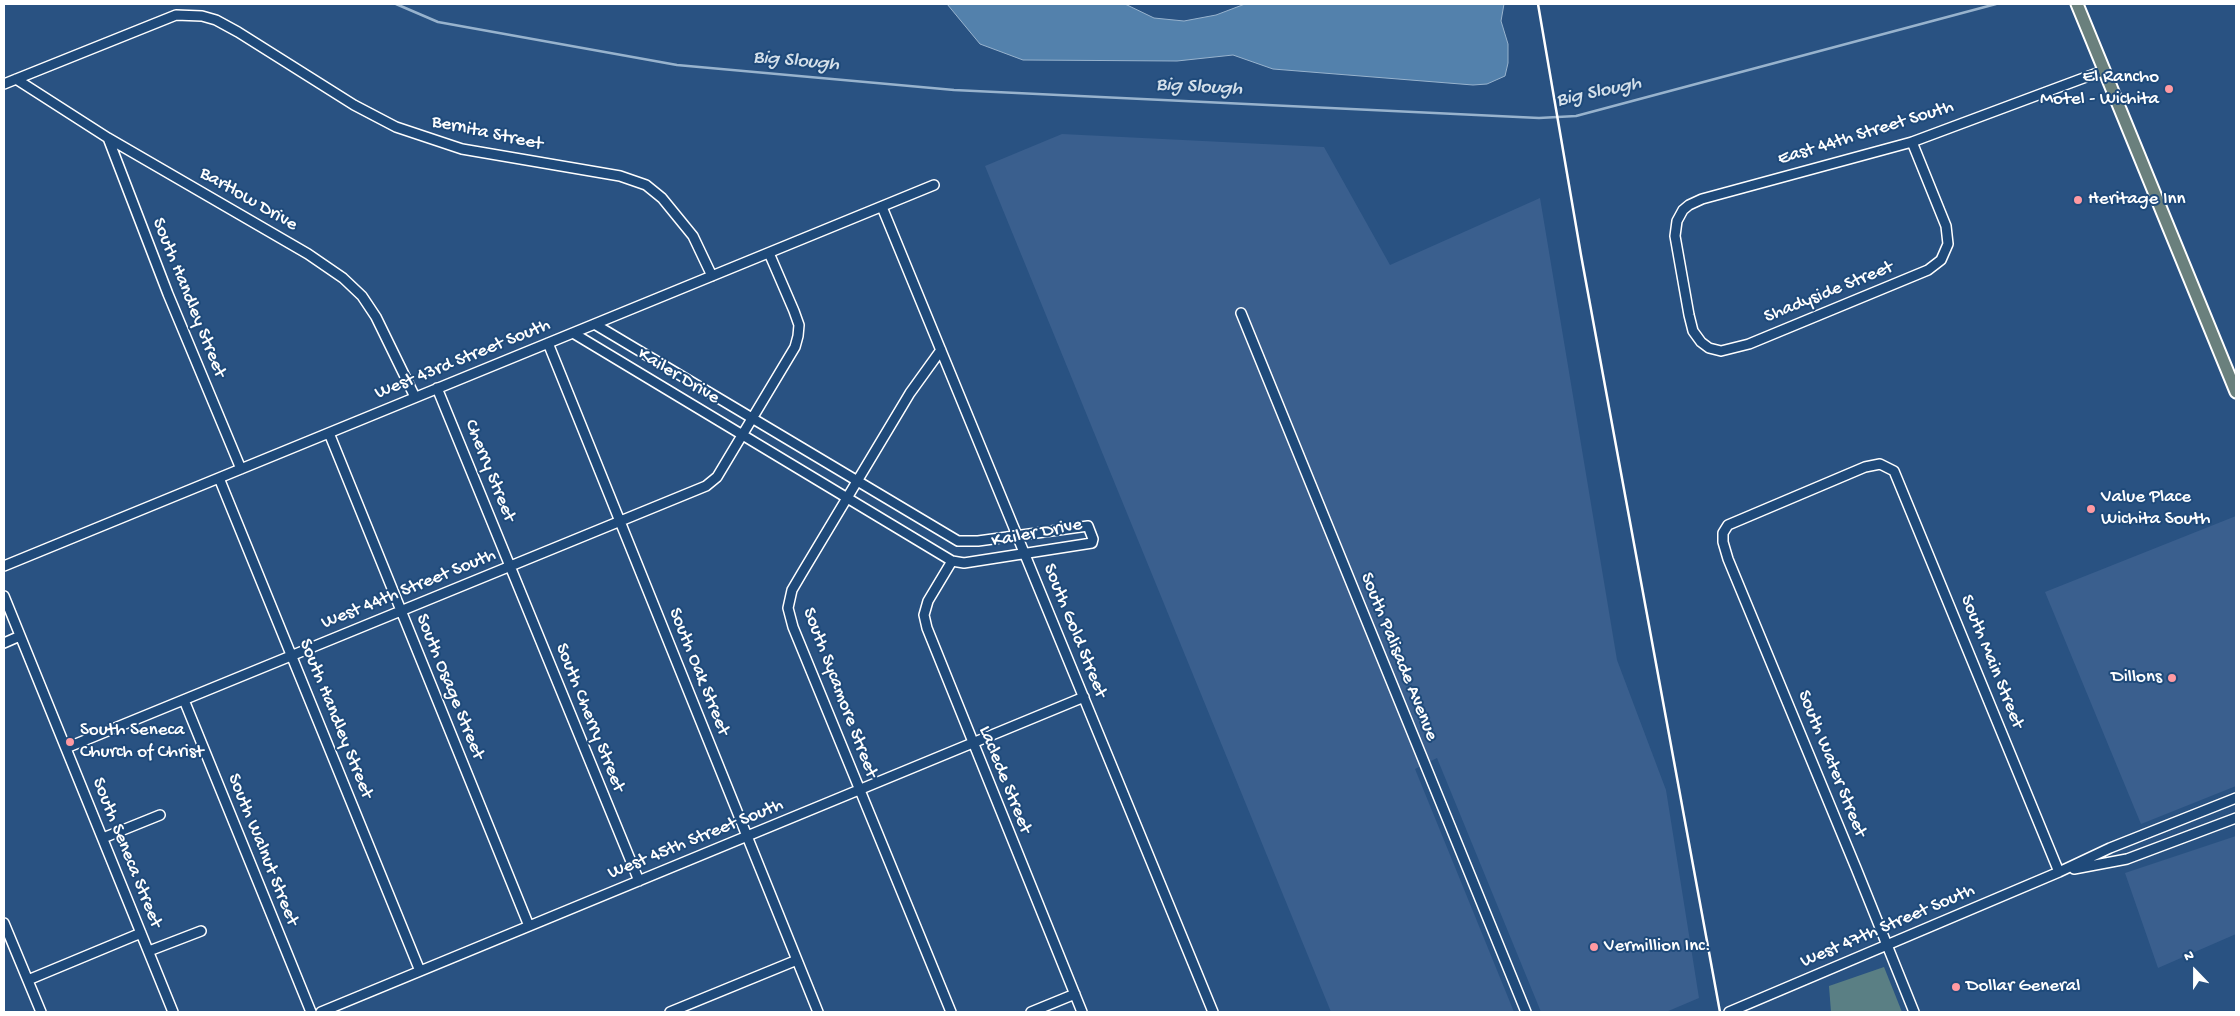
<!DOCTYPE html>
<style>
body{margin:0}
#map{position:relative;width:2240px;height:1016px;overflow:hidden;background:#295282;font-family:"Gochi Hand",sans-serif}
canvas{display:block}
.frame{position:absolute;inset:0;border:5px solid #fff;pointer-events:none}
.north{position:absolute;left:2170px;top:946px;width:50px;height:50px;-webkit-text-stroke:4px #1f4a7a;paint-order:stroke;rotate:338deg;font-size:14px;font-weight:700;line-height:20px;text-align:center;color:#fff}
.north::after{content:'';display:block;margin:auto;width:18px;height:22px;background:#fff;clip-path:polygon(50% 0,100% 100%,50% 72%,0 100%)}
</style>
<div id="map">
<canvas width="2240" height="1016"></canvas>
<div class="frame"></div>
<div class="north">N</div>
</div>
<script>
const context = document.querySelector('canvas').getContext('2d');
context.lineJoin = 'round';
function fill(path, color) {
  context.fillStyle = color;
  context.fill(path, 'evenodd');
}
function toPath(rows) {
  const path = new Path2D();
  for (const r of rows) {
    path.moveTo(r[0], r[1]);
    for (let i = 2; i < r.length; i += 2) path.lineTo(r[i], r[i + 1]);
  }
  return path;
}
function strokePath(path, color, width, dash) {
  context.strokeStyle = color;
  context.lineWidth = width;
  context.lineCap = dash ? 'butt' : 'round';
  context.setLineDash(dash || []);
  context.stroke(path);
}
function label(font, color, halo, rows, align = 'center') {
  context.font = font + ' "Gochi Hand",sans-serif';
  context.lineWidth = 4;
  context.setLineDash([]);
  context.textBaseline = 'middle';
  context.strokeStyle = halo;
  context.fillStyle = color;
  for (const [text, x, y, turn = 0] of rows) {
    context.save();
    context.translate(x, y);
    context.rotate((+turn || 0) * Math.PI / 180);
    context.textAlign = isNaN(turn) ? turn : align;
    if (halo) context.strokeText(text, 0, 0);
    context.fillText(text, 0, 0);
    context.restore();
  }
}
fill(toPath([
 [1062,134,1324,147,1390,265,1540,198,1617,660,1666,790,1699,998,1666,1012,1541,1012,1437,758,1415,769,1514,1012,1331,1012,985,166],
 [2236,516,2236,786,2141,824,2045,592],
 [2236,836,2236,934,2158,968,2125,873]
]), '#3a5f8e');
fill(toPath([
 [1884,967,1902,1012,1831,1012,1829,986]
]), '#5a7f84');
const water = toPath([
 [947,4,1125,4,1154,18,1184,21,1216,15,1245,4,1504,4,1501,21,1508,44,1508,63,1505,76,1487,84,1473,85,1273,69,1233,55,1177,61,1023,60,980,44,947,4]
]);
fill(water, '#5381ac');
strokePath(water, '#98b3cd', 1);
strokePath(toPath([
 [396,4,438,22,677,65,954,90,1539,118,1576,116,1996,4]
]), '#98b3cd', 2.5);
const minor = toPath([
 [16,79,108,138,308,254,343,278,362,296,376,317,415,397],
 [4,84,176,15,202,16,216,20,238,32,354,105,396,127,462,149,620,176,646,185,662,198,693,236,712,276],
 [108,138,168,294,241,469],
 [1912,142,1946,226,1948,244,1941,260,1928,270,1749,344,1721,351,1709,348,1701,342,1693,331,1689,315,1675,236,1677,221,1683,210,1689,205,1702,199,1912,142,2105,70],
 [882,207,1213,1012],
 [1241,313,1526,1012],
 [573,333,952,561,964,563,1092,543,1093,539,1088,526,978,541,958,541,596,325],
 [548,343,818,1012],
 [941,350,910,393,802,573,792,590,788,608,793,627,951,1012],
 [437,388,639,881],
 [329,433,529,926],
 [219,478,420,971],
 [952,561,928,601,924,615,927,628,1082,1012],
 [4,566,934,185],
 [4,596,173,1012],
 [4,643,20,636],
 [184,700,311,1012],
 [66,748,706,486,717,477,795,347,798,336,799,325,794,311,769,253],
 [103,838,160,815],
 [2074,869,2127,859,2236,818],
 [4,923,41,1012],
 [149,951,201,931],
 [28,980,141,933],
 [321,1012,1084,697],
 [670,1012,797,960],
 [1031,1012,1075,994],
 [1729,1012,2059,872,2110,848,2236,798],
 [1914,1012,1856,868,1728,559,1723,542,1723,533,1728,525,1865,467,1880,464,1894,471,2059,872]
]);
const major = toPath([
 [2077,4,2236,392]
]);
strokePath(minor, '#fff', 12);
strokePath(major, '#fff', 15);
strokePath(minor, '#1f4a7a', 9);
strokePath(major, '#6a807d', 11);
strokePath(toPath([
 [1538,4,1581,255,1720,1012]
]), '#fff', 2.5);
for (const [x, y, r, color] of [
 [2169,89,5,"#ff9aa2"],
 [2078,200,5,"#ff9aa2"],
 [2091,509,5,"#ff9aa2"],
 [2172,678,5,"#ff9aa2"],
 [70,742,5,"#ff9aa2"],
 [1594,947,5,"#ff9aa2"],
 [1956,987,5,"#ff9aa2"]
]) {
  const dot = new Path2D();
  dot.arc(x, y, r, 0, 2 * Math.PI);
  context.fillStyle = color;
  context.fill(dot);
  strokePath(dot, '#1f4a7a', 2);
}
label('19px', '#fff', '#1f4a7a', [
 ["El Rancho",2159,78,"right"],
 ["Motel - Wichita",2159,100,"right"],
 ["Heritage Inn",2088,200],
 ["Value Place",2101,498],
 ["Wichita South",2101,520],
 ["Dillons",2162,678,"right"],
 ["South Seneca",80,731],
 ["Church of Christ",80,753],
 ["Vermillion Inc.",1604,947],
 ["Dollar General",1966,987]
], 'left');
label('19px', '#fff', '#1f4a7a', [
 ["Bernita Street",487,134,12],
 ["East 44th Street South",1866,134,-17],
 ["Bartlow Drive",248,200,30],
 ["Shadyside Street",1829,293,-22],
 ["South Handley Street",188,298,68],
 ["West 43rd Street South",463,360,-22],
 ["Kailer Drive",678,377,31],
 ["Cherry Street",489,471,68],
 ["Kailer Drive",1037,534,-11],
 ["West 44th Street South",409,590,-22],
 ["South Gold Street",1074,631,68],
 ["South Palisade Avenue",1398,657,68],
 ["South Main Street",1991,662,68],
 ["South Oak Street",698,672,68],
 ["South Osage Street",449,687,68],
 ["South Sycamore Street",839,693,69],
 ["South Cherry Street",589,718,68],
 ["South Handley Street",335,719,68],
 ["South Water Street",1831,764,68],
 ["Laclede Street",1004,780,68],
 ["West 45th Street South",696,840,-22],
 ["South Walnut Street",262,850,68],
 ["South Seneca Street",126,853,68],
 ["West 47th Street South",1888,927,-23]
]);
label('italic 20px', '#d4e0ea', '#1f4a7a', [
 ["Big Slough",796,62,5],
 ["Big Slough",1199,88,3],
 ["Big Slough",1599,93,-12]
]);
</script>
